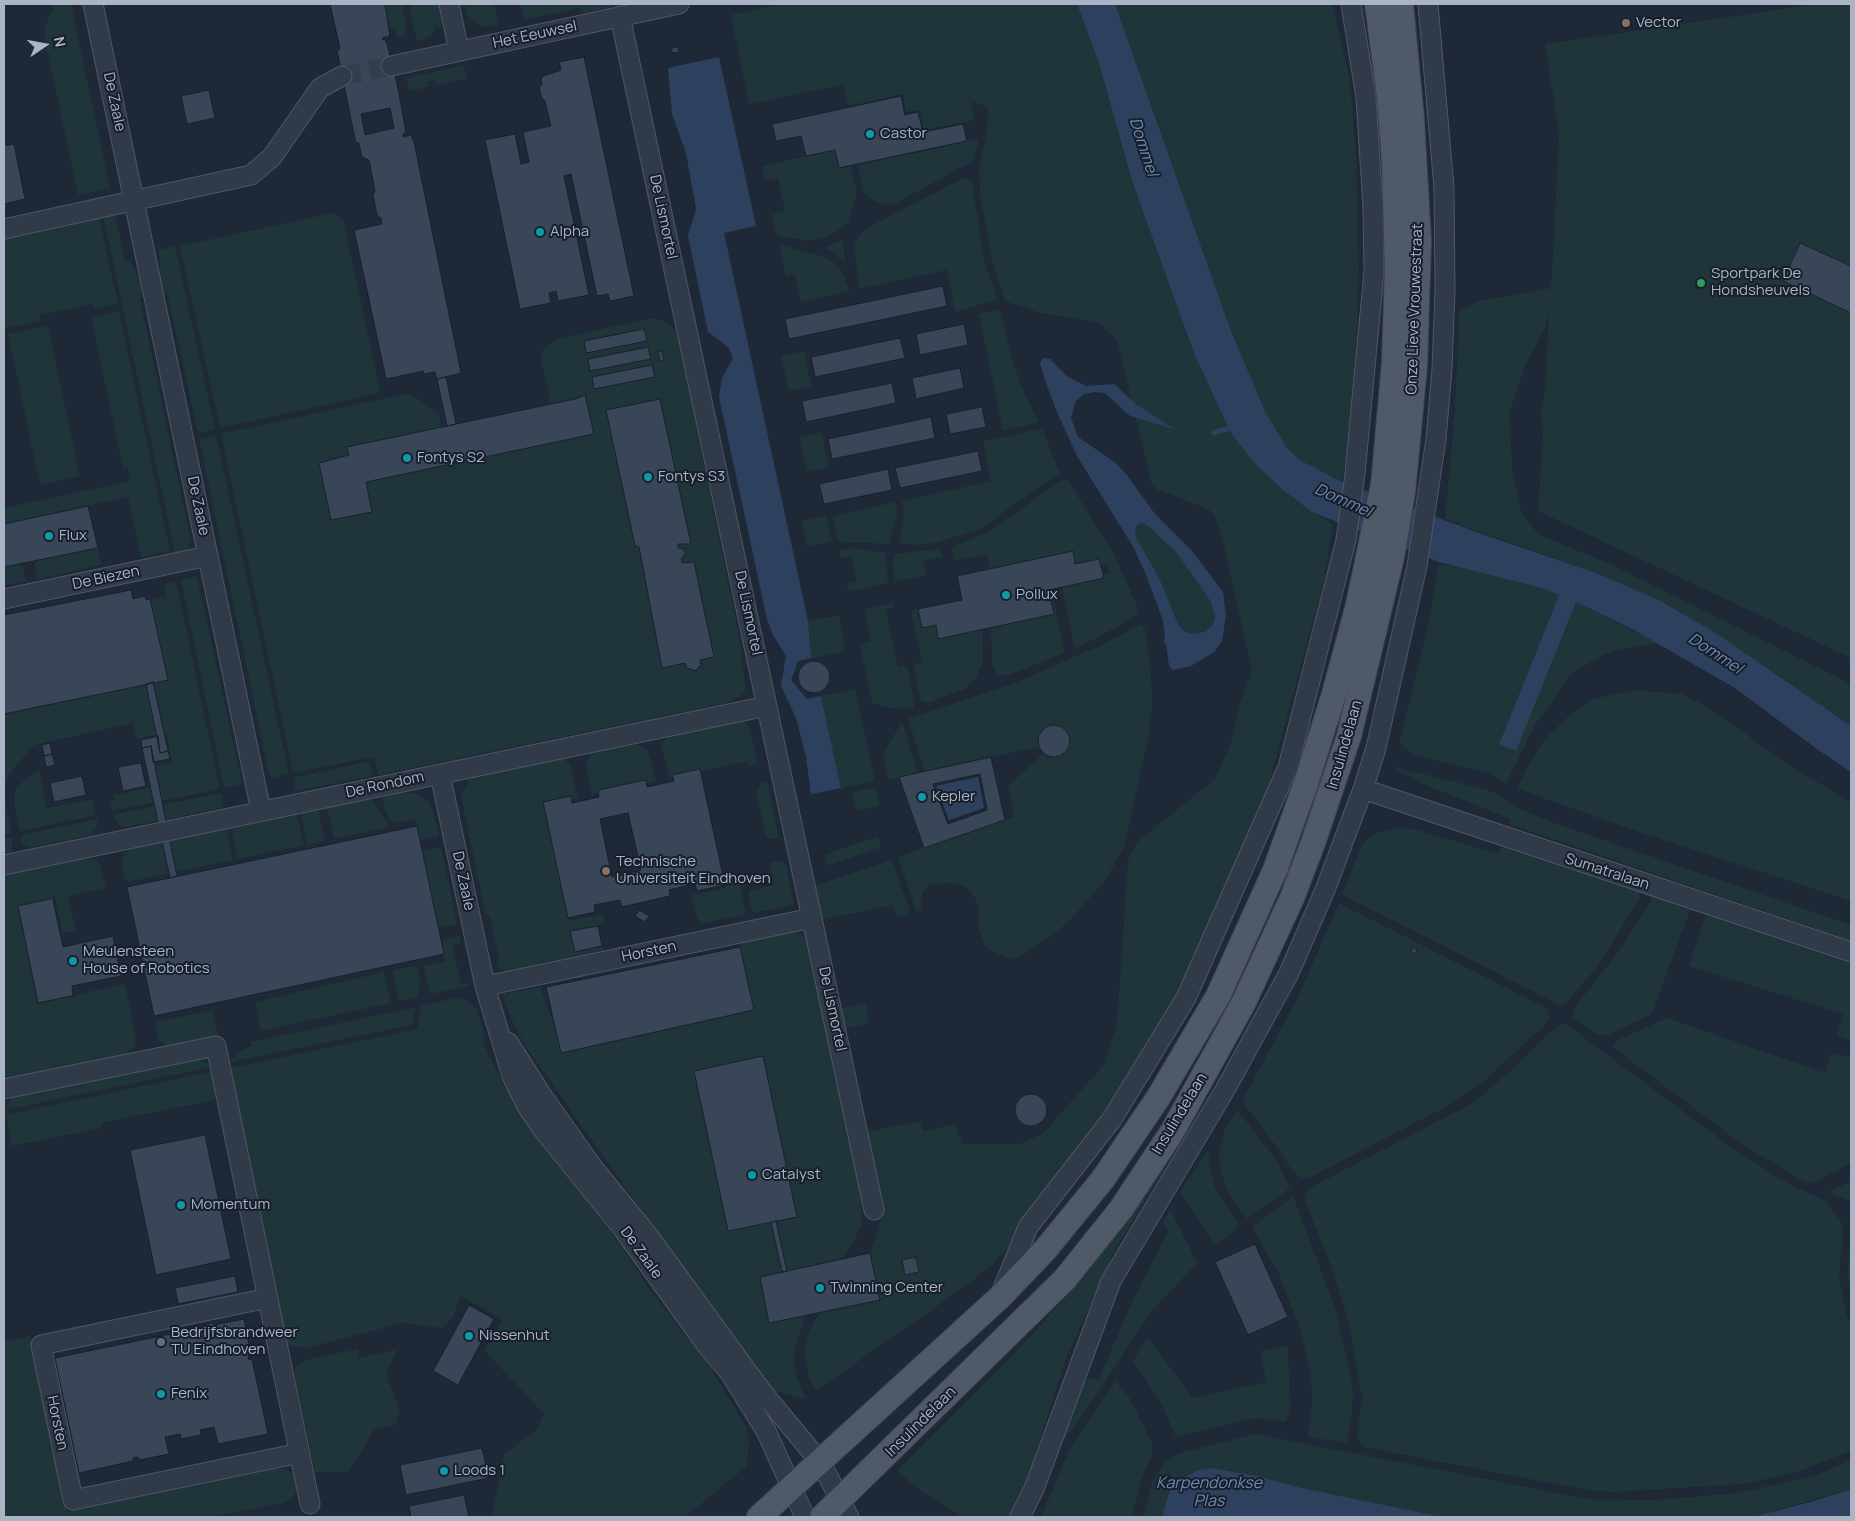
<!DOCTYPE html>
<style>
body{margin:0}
#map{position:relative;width:1855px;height:1521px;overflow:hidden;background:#1e2837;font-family:Manrope,sans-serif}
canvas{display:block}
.frame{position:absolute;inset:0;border:5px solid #abb4c5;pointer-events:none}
.north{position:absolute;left:20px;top:20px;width:50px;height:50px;-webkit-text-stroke:4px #171f2c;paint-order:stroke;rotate:78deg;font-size:14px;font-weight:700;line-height:20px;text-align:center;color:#abb4c5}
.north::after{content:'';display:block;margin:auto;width:18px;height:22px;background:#abb4c5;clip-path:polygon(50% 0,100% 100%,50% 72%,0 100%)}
</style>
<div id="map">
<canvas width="1855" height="1521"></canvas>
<div class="frame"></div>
<div class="north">N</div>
</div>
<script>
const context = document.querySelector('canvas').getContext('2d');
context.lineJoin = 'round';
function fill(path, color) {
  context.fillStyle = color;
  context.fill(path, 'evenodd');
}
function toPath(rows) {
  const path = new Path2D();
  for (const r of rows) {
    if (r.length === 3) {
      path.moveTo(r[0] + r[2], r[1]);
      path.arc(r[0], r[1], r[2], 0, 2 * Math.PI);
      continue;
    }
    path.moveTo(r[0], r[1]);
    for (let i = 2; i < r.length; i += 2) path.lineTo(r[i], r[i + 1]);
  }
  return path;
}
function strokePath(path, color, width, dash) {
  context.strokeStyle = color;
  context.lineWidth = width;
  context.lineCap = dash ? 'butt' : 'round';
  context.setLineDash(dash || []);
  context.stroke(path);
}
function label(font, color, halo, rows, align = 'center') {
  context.font = font + ' Manrope,sans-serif';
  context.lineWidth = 4;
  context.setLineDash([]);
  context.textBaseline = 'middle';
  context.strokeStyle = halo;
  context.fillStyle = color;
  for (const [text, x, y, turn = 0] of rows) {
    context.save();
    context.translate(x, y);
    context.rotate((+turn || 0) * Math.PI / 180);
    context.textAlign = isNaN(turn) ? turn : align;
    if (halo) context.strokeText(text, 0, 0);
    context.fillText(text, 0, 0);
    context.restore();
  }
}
fill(toPath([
 [55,4,71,4,110,188,78,195,45,40,45,27],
 [385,4,402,4,407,29,404,30,405,36,397,38,395,27,390,28],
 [409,4,440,4,442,17,441,28,437,26,431,36,417,42],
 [464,4,494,4,499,25,484,27,475,23,468,15],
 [520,4,627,4,581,13,580,8,524,20],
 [781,4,1077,4,1099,63,1132,181,1195,356,1232,435,1255,464,1283,490,1333,525,1324,580,1270,781,1234,899,1194,982,1030,1224,992,1264,970,1283,817,1390,809,1379,804,1352,809,1331,819,1313,880,1299,870,1253,884,1211,866,1132,921,1121,923,1131,955,1124,962,1144,1019,1144,1042,1134,1096,1074,1104,1064,1117,1024,1128,860,1137,842,1214,780,1230,746,1239,707,1252,671,1222,537,1216,520,1213,513,1206,508,1158,490,1152,485,1117,340,1099,323,1041,313,1005,301,991,257,980,194,979,170,986,137,989,108,971,101,975,120,924,130,920,110,906,112,903,94,849,106,843,85,749,104,731,15],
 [1115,4,1333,4,1350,81,1356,153,1359,270,1354,403,1342,482,1300,460,1287,448,1265,411,1231,331],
 [1817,4,1851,4,1851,658,1538,511,1543,436,1541,413,1545,390,1549,313,1544,330,1524,368,1510,412,1512,468,1521,511,1538,534,1608,563,1851,684,1851,726,1716,633,1657,599,1599,574,1458,524,1461,521,1454,522,1445,519,1455,410,1459,312,1478,301,1551,288,1559,134,1545,44],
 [464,65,467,79,436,85,435,80,428,82,429,87,409,91,406,78],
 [979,139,974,159,968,164,896,203,883,205,873,201,863,192,858,165],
 [835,150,839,169,851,166,857,193,848,223,836,232,822,239,806,241,777,235,772,215,785,211,778,178,765,181,762,166],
 [966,177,972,181,973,187,984,261,998,299,955,312,947,270,859,289,854,248,858,236,870,226],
 [115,213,125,262,131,261,144,290,140,299,191,541,187,552,176,558,103,216],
 [333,213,343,218,380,390,375,394,220,428,180,246],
 [99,216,118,304,94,309,93,304,40,315,41,321,4,328,4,237],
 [843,239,845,263,836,254,825,248],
 [779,244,828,258,841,270,850,291,801,302,795,274,786,276],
 [175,246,215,429,198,433,167,292,161,288,159,250],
 [1000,309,1013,362,1023,390,1039,422,1003,431,979,314],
 [119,311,170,551,141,557,128,497,4,524,4,508,130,481,128,467,123,468,91,317],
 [653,318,669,323,677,332,738,631,746,689,743,694,730,702,378,775,374,757,293,773,221,434,409,393,439,413,441,427,347,447,349,455,330,459,331,520,372,512,366,482,593,434,585,395,551,404,541,360,542,351,556,339],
 [644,329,647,340,586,352,584,340],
 [648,347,650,359,590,371,588,359],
 [652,365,654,377,594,389,592,377],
 [660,399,691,543,678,544,678,548,685,552,685,556,681,559,682,563,694,562,714,657,700,660,701,665,695,671,687,668,685,663,662,668,639,547,635,545,606,410],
 [48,326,80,476,40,485,8,334],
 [804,351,811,386,789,391,781,356],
 [1042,429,1060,473,980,529,936,543,912,545,899,543,904,514,902,501,991,481,983,441],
 [821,432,829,467,807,472,799,437],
 [216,435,289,774,272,778,268,770,199,439],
 [1067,479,1113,552,1138,608,1137,614,1128,621,1075,649,1062,587,1103,578,1103,574,1109,573,1107,563,1100,564,1099,560,1075,564,1072,551,990,569,987,554,954,561,952,549,956,545,982,535,996,527,1059,482],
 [896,502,897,516,889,544,838,542,832,516],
 [826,516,832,541,807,547,802,521],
 [1142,523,1148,526,1178,553,1211,602,1215,618,1212,626,1205,632,1190,634,1182,629,1178,624,1160,580,1136,537,1135,532,1138,526],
 [98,548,101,565,37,579,34,561],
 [855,548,886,553,888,583,848,592,847,584,857,582,851,556,841,558,839,550],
 [940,549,943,557,923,561,926,575,895,582,893,564,895,554],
 [22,564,26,581,4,585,4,567],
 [1450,565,1543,588,1559,595,1499,743,1515,751,1576,602,1657,643,1621,649,1603,655,1572,673,1535,725,1506,784,1488,773,1414,755,1399,743,1430,617,1438,566],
 [197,576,241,778,241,784,224,788,181,580],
 [176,581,220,789,161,801,154,766,172,762,166,733,137,739,133,723,34,745,9,774,4,789,4,714,166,680,150,599,166,596,164,584],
 [1051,589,1065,653,1009,675,997,675,992,664,991,627,1054,614,1049,590],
 [893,603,894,607,886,609,898,667,907,666,914,701,914,707,909,709,889,708,872,703,860,644,871,641,864,609],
 [918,609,922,628,936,625,939,638,983,629,983,662,976,678,965,689,927,703,920,700,913,664,922,662,911,611],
 [839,615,846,651,811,658,808,621],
 [1142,624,1146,631,1151,672,1152,704,1149,734,1124,848,1104,882,1070,920,1053,935,1018,958,1006,958,987,948,979,931,979,910,975,897,966,887,949,883,931,884,922,892,921,909,917,913,898,857,1014,817,1008,786,1044,753,1049,758,1065,754,1071,739,1060,725,1043,728,1037,744,1039,747,925,771,908,719,1015,683,1099,646],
 [855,689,875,781,841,788,821,696],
 [1633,690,1682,694,1709,708,1785,762,1851,803,1851,901,1642,833,1518,789,1526,768,1544,740,1572,713,1594,699],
 [736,721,746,722,750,730,758,763,749,766,748,761,670,778,661,745,666,738,675,733],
 [902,722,918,773,888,780,883,753],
 [634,743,647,750,650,756,656,781,592,795,587,772,587,762,590,755,595,751],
 [557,758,565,760,570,765,578,798,544,805,569,921,603,914,605,924,571,931,575,952,602,946,603,950,503,971,496,965,499,959,490,918,485,914,462,801,462,792,470,779,475,776],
 [370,761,373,776,296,791,293,778],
 [1391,766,1484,789,1499,795,1516,807,1557,824,1851,925,1851,941,1509,824,1511,819,1420,783],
 [39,770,47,808,93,799,96,815,20,831,15,808,15,791,17,786],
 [764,782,768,783,779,838,774,839,769,839,766,836,756,790],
 [151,787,154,802,112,811,110,801,115,800,114,795],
 [876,787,880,806,856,811,852,792],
 [399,792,417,793,427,800,433,810,439,836,420,840,415,819,393,824,385,811,382,796],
 [4,793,11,833,4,834],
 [221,793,224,807,165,820,162,805],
 [370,798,390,827,334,839,327,807],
 [155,806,158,821,125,827,118,824,113,815],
 [318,809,325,841,307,845,301,813],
 [297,814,304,845,237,859,231,828],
 [97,819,97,827,90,835,28,848,22,843,21,835],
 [227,828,233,860,128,882,127,880,124,880,121,861,124,854,130,849],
 [1397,828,1414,829,1498,854,1501,847,1640,893,1639,900,1596,968,1566,1003,1560,1005,1342,895,1362,844,1373,834],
 [878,836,881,847,827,866,824,855],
 [12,837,12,852,4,854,4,838],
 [441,847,457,924,438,928,422,851],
 [82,858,93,859,100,865,106,888,68,896,76,931,63,933,55,899,18,907,38,1003,125,984,136,1038,135,1047,126,1054,4,1080,4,875],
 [892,860,911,914,897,918,893,905,821,920,814,886],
 [782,861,786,864,794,905,753,913,748,891,774,885,770,862],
 [738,877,746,914,705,923,701,922,697,918,691,895,726,888,724,880],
 [1653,897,1690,910,1653,1011,1650,1015,1607,1035,1597,1035,1573,1017,1574,1008,1622,947],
 [1339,903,1548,1009,1550,1020,1480,1085,1440,1110,1307,1179,1300,1177,1293,1172,1279,1150,1242,1101,1297,999],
 [1706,915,1851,964,1851,1041,1837,1035,1843,1014,1689,966],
 [790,931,801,934,809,943,862,1197,861,1225,854,1242,842,1259,760,1277,770,1323,806,1315,796,1344,794,1361,796,1374,805,1398,799,1398,773,1390,629,1193,524,1044,510,1016,502,994,540,987,555,1028,561,1053,753,1010,740,947,745,940],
 [460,936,461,943,452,946,461,984,470,983,470,986,430,994,423,966,445,961,441,940],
 [417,965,421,983,417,997,399,1001,392,970],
 [384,972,391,1003,261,1031,255,1002],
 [460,997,476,1008,485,1036,483,1043,506,1089,511,1092,558,1162,622,1247,649,1289,709,1365,746,1427,749,1442,747,1466,685,1517,492,1517,504,1454,536,1430,544,1414,484,1350,503,1320,461,1296,453,1317,442,1328,403,1323,306,1348,288,1345,230,1068,417,1029,421,1006],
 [863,1004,866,1005,869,1020,866,1024,847,1028,844,1026,842,1008],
 [416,1007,412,1025,230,1062,240,1051,251,1046,250,1042],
 [213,1010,218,1036,170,1046,165,1045,158,1039,154,1022],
 [1667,1018,1825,1073,1831,1053,1851,1057,1851,1163,1811,1184,1797,1178,1739,1142,1612,1047,1616,1041],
 [1566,1024,1727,1144,1785,1182,1824,1200,1841,1221,1843,1232,1839,1277,1846,1313,1851,1327,1851,1451,1797,1472,1743,1484,1613,1492,1587,1490,1363,1447,1357,1438,1362,1398,1349,1323,1331,1266,1304,1198,1306,1192,1313,1186,1473,1103,1509,1072,1558,1025],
 [196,1059,203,1061,211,1067,5,1110,11,1099,22,1094],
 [213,1071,220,1099,101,1123,102,1128,12,1146,6,1115],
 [1237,1109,1277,1161,1290,1188,1247,1219,1229,1194,1220,1170,1219,1154,1225,1128],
 [1175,1142,1179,1145,1114,1252,1066,1358,1030,1472,1010,1517,963,1517,925,1494,897,1471,1027,1340,1074,1288,1134,1207],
 [1209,1149,1210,1168,1215,1187,1237,1221,1236,1229,1215,1246,1180,1192],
 [1851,1181,1849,1201,1828,1192],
 [1293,1196,1335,1308,1349,1368,1353,1390,1352,1413,1347,1443,1308,1437,1312,1406,1311,1376,1301,1331,1278,1272,1252,1227],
 [1170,1209,1197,1263,1152,1311,1098,1393,1065,1439,1061,1439,1079,1380,1099,1378,1132,1302,1168,1231,1163,1222],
 [1851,1236,1851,1296,1847,1275],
 [31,1336,67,1512,275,1469,284,1469,293,1473,298,1486,294,1496,283,1503,211,1517,4,1517,4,1341],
 [1148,1336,1192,1398,1266,1382,1261,1351,1288,1346,1290,1408,1286,1422,1255,1418,1176,1437,1159,1399,1133,1361],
 [358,1349,359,1358,398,1349,386,1373,400,1411,395,1425,375,1429,348,1472,315,1472,294,1371,298,1364,309,1359],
 [1116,1381,1129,1397,1152,1443,1152,1456,1143,1475,1132,1517,1041,1517,1071,1446],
 [1256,1434,1588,1499,1654,1500,1738,1493,1814,1476,1851,1460,1851,1489,1752,1517,1443,1517,1302,1488,1257,1476,1211,1468,1198,1470,1176,1482,1170,1489,1162,1517,1143,1517,1152,1482,1164,1463,1180,1453]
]), '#1f3539');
fill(toPath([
 [1077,4,1115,4,1231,331,1265,411,1287,448,1300,460,1342,482,1479,533,1599,574,1657,599,1716,633,1851,726,1851,772,1817,749,1735,688,1632,629,1576,602,1516,751,1499,744,1559,595,1542,588,1439,562,1312,512,1283,490,1255,464,1232,435,1195,356,1132,181,1099,63],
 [719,57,756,226,724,233,808,621,811,658,798,661,791,680,807,699,821,696,841,788,811,794,806,757,796,718,781,686,786,656,773,635,767,619,719,397,722,378,733,358,728,347,708,332,688,236,696,209,686,153,672,114,668,68],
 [1043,358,1050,359,1067,376,1086,386,1114,384,1137,405,1174,429,1130,416,1105,393,1095,392,1084,394,1076,401,1071,418,1078,437,1116,463,1126,474,1155,514,1192,551,1223,592,1226,616,1222,641,1214,652,1191,666,1173,670,1169,666,1166,644,1163,642,1165,638,1163,621,1146,575,1134,548,1077,456,1056,410,1045,380,1040,363],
 [1142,523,1148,526,1177,553,1211,602,1215,618,1212,626,1205,632,1190,634,1182,629,1178,624,1160,580,1136,537,1135,532,1137,526],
 [978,777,984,808,949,820,936,786],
 [1211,1468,1257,1476,1302,1488,1443,1517,1162,1517,1170,1489,1176,1482,1198,1470],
 [1851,1489,1851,1517,1752,1517,1814,1501]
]), '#2d415e');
strokePath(toPath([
 [1214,433,1235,426]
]), '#2d415e', 5.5);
const building = toPath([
 [330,4,385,4,390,36,382,38,383,40,386,40,397,83,406,132,403,134,403,137,411,135,414,142,461,373,437,379,435,372,424,374,423,371,386,379,354,230,382,224,381,218,377,215,373,195,375,191,369,160,362,157,359,143,356,143,337,51,340,49,330,4],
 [390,108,394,128,365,135,361,114,390,108],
 [678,47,679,52,672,53,672,48,678,47],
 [584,57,634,296,610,301,608,294,597,296,571,174,564,176,589,295,558,301,556,291,549,293,551,303,520,309,485,140,515,134,521,164,529,162,523,132,551,126,545,101,542,98,539,88,542,84,541,77,561,70,559,62,584,57],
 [209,90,215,118,187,124,181,96,209,90],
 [901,96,905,115,918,112,923,132,963,124,967,141,839,168,835,150,806,156,801,136,776,141,772,124,901,96],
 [14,144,25,199,4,204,4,146,14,144],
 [1800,243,1851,266,1851,313,1783,281,1800,243],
 [943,286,947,306,789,339,785,319,943,286],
 [964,324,968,345,920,355,916,334,964,324],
 [644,329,647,341,586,353,584,341,644,329],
 [900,338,905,358,815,377,811,357,900,338],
 [648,347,651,359,590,371,588,359,648,347],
 [662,351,664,360,660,361,658,352,662,351],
 [652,365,655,377,594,389,592,377,652,365],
 [960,368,964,388,916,399,912,378,960,368],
 [446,377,456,424,447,426,437,379,446,377],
 [892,383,896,403,806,422,802,401,892,383],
 [585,395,594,434,366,482,372,512,331,520,319,463,349,455,347,447,575,399,585,395],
 [660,399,691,544,678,544,678,548,683,549,686,553,681,559,682,563,694,562,714,657,700,660,701,665,695,671,687,668,685,663,662,668,639,547,635,546,606,410,660,399],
 [982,407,986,427,950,434,946,414,982,407],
 [931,417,935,438,832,459,828,439,931,417],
 [978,451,982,471,900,488,895,468,978,451],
 [888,469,892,490,824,504,819,484,888,469],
 [88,506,98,548,4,567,4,524,88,506],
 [1073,551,1075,564,1099,559,1104,578,1049,590,1054,614,938,639,936,625,922,628,918,609,962,600,957,576,1073,551],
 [131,590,133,599,145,596,146,600,150,599,168,680,4,714,4,615,131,590],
 [814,677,16],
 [153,682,168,751,160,753,146,684,153,682],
 [1054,741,16],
 [158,736,160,753,168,751,170,759,153,762,151,746,142,748,141,740,158,736],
 [50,743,52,754,44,756,42,745,50,743],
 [151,746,177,876,170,878,142,748,151,746],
 [52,754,55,765,46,767,44,756,52,754],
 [991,757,1005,820,924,848,899,777,991,757],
 [980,774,987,810,948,824,933,784,980,774],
 [141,763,146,786,123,791,118,767,141,763],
 [700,769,725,885,697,891,695,884,669,890,670,896,622,907,620,900,594,905,595,912,568,918,543,802,571,796,572,803,599,797,598,790,646,780,647,787,674,781,672,775,700,769],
 [628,813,641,870,612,877,600,819,628,813],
 [82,776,86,795,54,802,50,783,82,776],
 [417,826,444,954,154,1016,127,887,417,826],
 [55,898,53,900,63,947,113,936,121,976,72,986,73,995,76,995,38,1003,18,906,55,898],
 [639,910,649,916,645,922,635,916,639,910],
 [598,926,602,946,575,952,570,931,598,926],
 [740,947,754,1010,561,1053,546,987,740,947],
 [1413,947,1417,950,1415,954,1411,952,1413,947],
 [763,1056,797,1217,728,1231,694,1071,763,1056],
 [1031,1110,16],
 [205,1135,231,1259,156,1275,130,1150,205,1135],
 [776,1221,787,1271,782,1272,771,1222,776,1221],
 [1255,1244,1288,1317,1248,1335,1215,1262,1255,1244],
 [870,1253,880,1300,769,1323,760,1277,870,1253],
 [916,1257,919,1272,905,1275,902,1260,916,1257],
 [235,1276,238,1292,178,1304,175,1288,235,1276],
 [469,1305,494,1319,458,1385,433,1371,469,1305],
 [244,1319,251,1354,248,1354,249,1360,252,1359,268,1434,218,1444,214,1427,200,1430,201,1435,181,1439,180,1434,165,1437,169,1454,139,1460,138,1457,133,1458,133,1461,79,1473,55,1358,204,1327,203,1325,213,1323,214,1325,244,1319],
 [482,1448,489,1478,406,1495,400,1465,482,1448],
 [464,1495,469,1517,411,1517,409,1506,464,1495]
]);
fill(building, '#394658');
strokePath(building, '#19212e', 1);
strokePath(toPath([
 [342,76,391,66]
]), '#333d4c', 19, [19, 9]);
const minor = toPath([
 [93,4,261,811],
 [449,4,459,51],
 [620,16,874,1210],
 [391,66,679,4],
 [4,229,251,175,272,157,320,88,342,76],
 [4,599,208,556],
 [440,774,485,986,512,1076,527,1106,544,1131,623,1229,708,1347,730,1373,766,1431,805,1517],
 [1363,789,1851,952],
 [4,865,767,706],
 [485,986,812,918],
 [508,1042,541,1094,594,1169,647,1234,763,1393,821,1463,849,1517],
 [4,1089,216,1046,310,1504],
 [1002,1291,1028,1227,1112,1119,1186,998,1288,767,1346,540,1355,474,1374,271,1373,208,1366,97,1351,4],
 [268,1298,41,1345,73,1500,300,1453],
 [1020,1517,1034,1489,1111,1281,1226,1088,1289,973,1325,890,1363,789,1376,748,1417,566,1436,439,1442,369,1445,290,1444,188,1428,4]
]);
const major = toPath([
 [759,1517,999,1298,1045,1250,1103,1179,1158,1098,1218,996,1275,870,1306,783,1334,694,1358,605,1383,485,1394,363,1397,270,1394,159,1389,95,1377,4],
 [822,1517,1065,1279,1121,1209,1172,1132,1243,1004,1292,898,1313,843,1349,736,1392,557,1403,492,1415,366,1419,241,1412,119,1401,4]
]);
strokePath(minor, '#4f5766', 21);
strokePath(major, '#3b4351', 26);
strokePath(minor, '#313a48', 19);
strokePath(major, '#4f5968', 24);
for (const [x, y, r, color] of [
 [1626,23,5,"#8d6e63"],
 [870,134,5,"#0f9aa8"],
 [540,232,5,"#0f9aa8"],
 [1701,283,5,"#2e9e5b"],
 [407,458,5,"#0f9aa8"],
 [648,477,5,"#0f9aa8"],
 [49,536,5,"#0f9aa8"],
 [1006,595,5,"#0f9aa8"],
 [922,797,5,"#0f9aa8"],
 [606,871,5,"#8d6e63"],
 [73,961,5,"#0f9aa8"],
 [752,1175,5,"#0f9aa8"],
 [181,1205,5,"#0f9aa8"],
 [820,1288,5,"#0f9aa8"],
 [469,1336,5,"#0f9aa8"],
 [161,1342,5,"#5c6f8a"],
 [161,1394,5,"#0f9aa8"],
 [444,1471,5,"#0f9aa8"]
]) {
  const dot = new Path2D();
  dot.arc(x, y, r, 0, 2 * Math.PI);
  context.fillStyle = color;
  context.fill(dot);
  strokePath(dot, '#171f2c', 2);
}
label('15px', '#abb4c5', '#171f2c', [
 ["Vector",1636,23],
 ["Castor",880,134],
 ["Alpha",550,232],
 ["Sportpark De",1711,274],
 ["Hondsheuvels",1711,291],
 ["Fontys S2",417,458],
 ["Fontys S3",658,477],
 ["Flux",59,536],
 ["Pollux",1016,595],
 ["Kepler",932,797],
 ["Technische",616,862],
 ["Universiteit Eindhoven",616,879],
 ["Meulensteen",83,952],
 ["House of Robotics",83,969],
 ["Catalyst",762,1175],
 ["Momentum",191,1205],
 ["Twinning Center",830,1288],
 ["Bedrijfsbrandweer",171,1333],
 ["TU Eindhoven",171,1350],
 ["Nissenhut",479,1336],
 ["Fenix",171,1394],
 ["Loods 1",454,1471]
], 'left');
label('15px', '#abb4c5', '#171f2c', [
 ["Het Eeuwsel",535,35,-12],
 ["De Zaale",114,102,78],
 ["De Lismortel",663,217,78],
 ["Onze Lieve Vrouwestraat",1415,309,-88],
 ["De Zaale",198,506,78],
 ["De Biezen",106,578,-12],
 ["De Lismortel",748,613,78],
 ["Insulindelaan",1345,745,-74],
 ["De Rondom",385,785,-12],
 ["Sumatralaan",1607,872,18],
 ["De Zaale",463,881,78],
 ["Horsten",649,952,-12],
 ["De Lismortel",832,1009,78],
 ["Insulindelaan",1180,1114,-59],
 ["De Zaale",641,1253,54],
 ["Insulindelaan",921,1422,-45],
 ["Horsten",57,1423,78]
]);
label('italic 16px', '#708ab1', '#171f2c', [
 ["Dommel",1143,147,72],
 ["Dommel",1343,501,24],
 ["Dommel",1715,654,33],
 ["Karpendonkse",1209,1484],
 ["Plas",1209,1502]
]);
</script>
